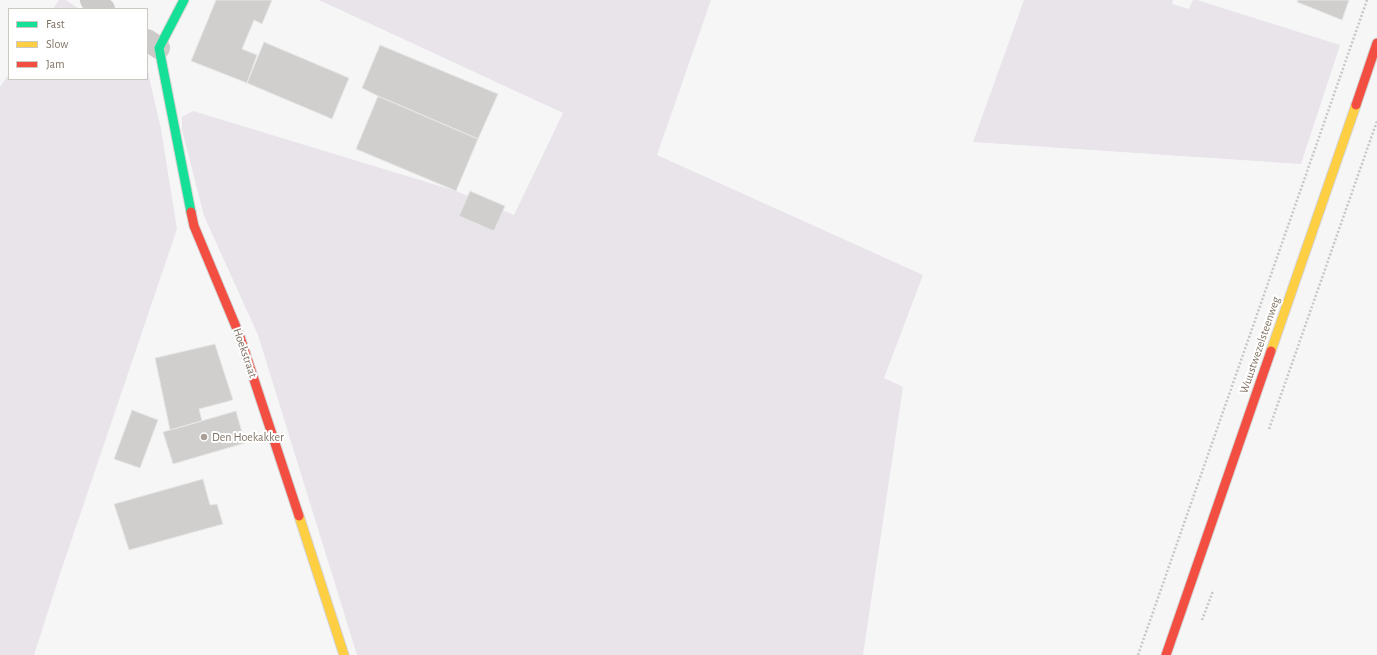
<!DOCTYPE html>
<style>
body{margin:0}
#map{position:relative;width:1377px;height:655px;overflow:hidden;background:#f6f6f7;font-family:"Alegreya Sans",sans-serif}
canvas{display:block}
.legend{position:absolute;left:8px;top:8px;width:140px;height:72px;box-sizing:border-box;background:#fff;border:1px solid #ccc7c1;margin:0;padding:5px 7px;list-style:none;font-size:12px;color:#807263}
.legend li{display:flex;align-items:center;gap:8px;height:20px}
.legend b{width:20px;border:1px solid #ccc7c1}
</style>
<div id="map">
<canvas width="1377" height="655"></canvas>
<ul class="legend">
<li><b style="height:5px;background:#16e098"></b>Fast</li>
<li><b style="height:5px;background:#ffcf43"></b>Slow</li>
<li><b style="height:5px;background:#f24e42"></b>Jam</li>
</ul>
</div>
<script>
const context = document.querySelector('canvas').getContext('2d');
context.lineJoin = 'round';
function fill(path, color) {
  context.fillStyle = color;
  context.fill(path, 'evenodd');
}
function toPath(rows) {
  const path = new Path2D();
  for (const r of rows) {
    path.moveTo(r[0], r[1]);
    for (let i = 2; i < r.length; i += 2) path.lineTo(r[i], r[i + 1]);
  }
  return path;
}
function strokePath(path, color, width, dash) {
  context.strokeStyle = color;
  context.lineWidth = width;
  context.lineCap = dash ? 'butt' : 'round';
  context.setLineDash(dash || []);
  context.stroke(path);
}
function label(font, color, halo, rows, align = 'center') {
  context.font = font + ' "Alegreya Sans",sans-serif';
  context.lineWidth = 4;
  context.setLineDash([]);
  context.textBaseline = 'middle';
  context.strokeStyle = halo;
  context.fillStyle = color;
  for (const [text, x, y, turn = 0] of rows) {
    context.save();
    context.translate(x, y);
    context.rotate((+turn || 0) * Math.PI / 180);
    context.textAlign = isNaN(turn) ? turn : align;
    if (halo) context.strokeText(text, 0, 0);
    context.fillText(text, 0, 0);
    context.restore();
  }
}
fill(toPath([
 [59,0,66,0,79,9,53,9],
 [319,0,711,0,657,155,923,275,884,378,903,387,863,655,357,655,258,335,204,216,182,130,182,117,193,111,456,191,514,215,563,113],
 [1024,0,1173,0,1172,4,1189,9,1193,0,1197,0,1340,45,1301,164,973,142],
 [147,68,161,129,177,229,61,571,34,655,0,655,0,87,9,74,9,79,147,79]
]), '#e8e4ea');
const building = toPath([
 [216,0,272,0,262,24,254,20,242,49,257,55,247,83,191,61,216,0],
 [1298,0,1349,0,1342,20,1297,2,1298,0],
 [264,42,349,78,332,119,247,83,264,42],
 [380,45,498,94,478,139,378,96,362,88,380,45],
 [378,96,478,139,456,191,356,149,378,96],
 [470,191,505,206,494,231,459,216,470,191],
 [215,344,233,400,199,409,202,421,170,430,155,358,215,344],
 [132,410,158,420,140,468,114,459,132,410],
 [236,411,245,443,173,464,163,432,236,411],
 [203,479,210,505,217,504,223,524,129,550,114,504,203,479]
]);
fill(building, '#d1cfce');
strokePath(building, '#e6e6e6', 1);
const fast = toPath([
 [184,0,159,48,191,212]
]);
const slow = toPath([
 [1271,351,1356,105],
 [299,516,344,655]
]);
const jam = toPath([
 [1356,105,1377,43],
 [191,212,194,226,239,334,299,516],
 [1166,655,1271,351]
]);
strokePath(fast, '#d4d3d3', 11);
strokePath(slow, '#d4d3d3', 11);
strokePath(jam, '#d4d3d3', 11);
strokePath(toPath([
 [1269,429,1377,121],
 [1202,620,1213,591],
 [1138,655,1367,0]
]), '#c8c7c7', 2.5, [2, 2]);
strokePath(toPath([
 [91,0,104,9],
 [147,40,159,48]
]), '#cccbc9', 22);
strokePath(fast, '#16e098', 9);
strokePath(slow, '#ffcf43', 9);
strokePath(jam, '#f24e42', 9);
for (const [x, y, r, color] of [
 [204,437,4,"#a9a097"]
]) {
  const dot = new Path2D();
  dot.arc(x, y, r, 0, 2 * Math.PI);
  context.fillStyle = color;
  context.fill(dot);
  strokePath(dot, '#fff', 1.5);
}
label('12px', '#807263', '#fff', [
 ["Wuustwezelsteenweg",1260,345,-71],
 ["Hoekstraat",245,353,71]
]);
label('12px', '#807263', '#fff', [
 ["Den Hoekakker",212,437]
], 'left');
</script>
